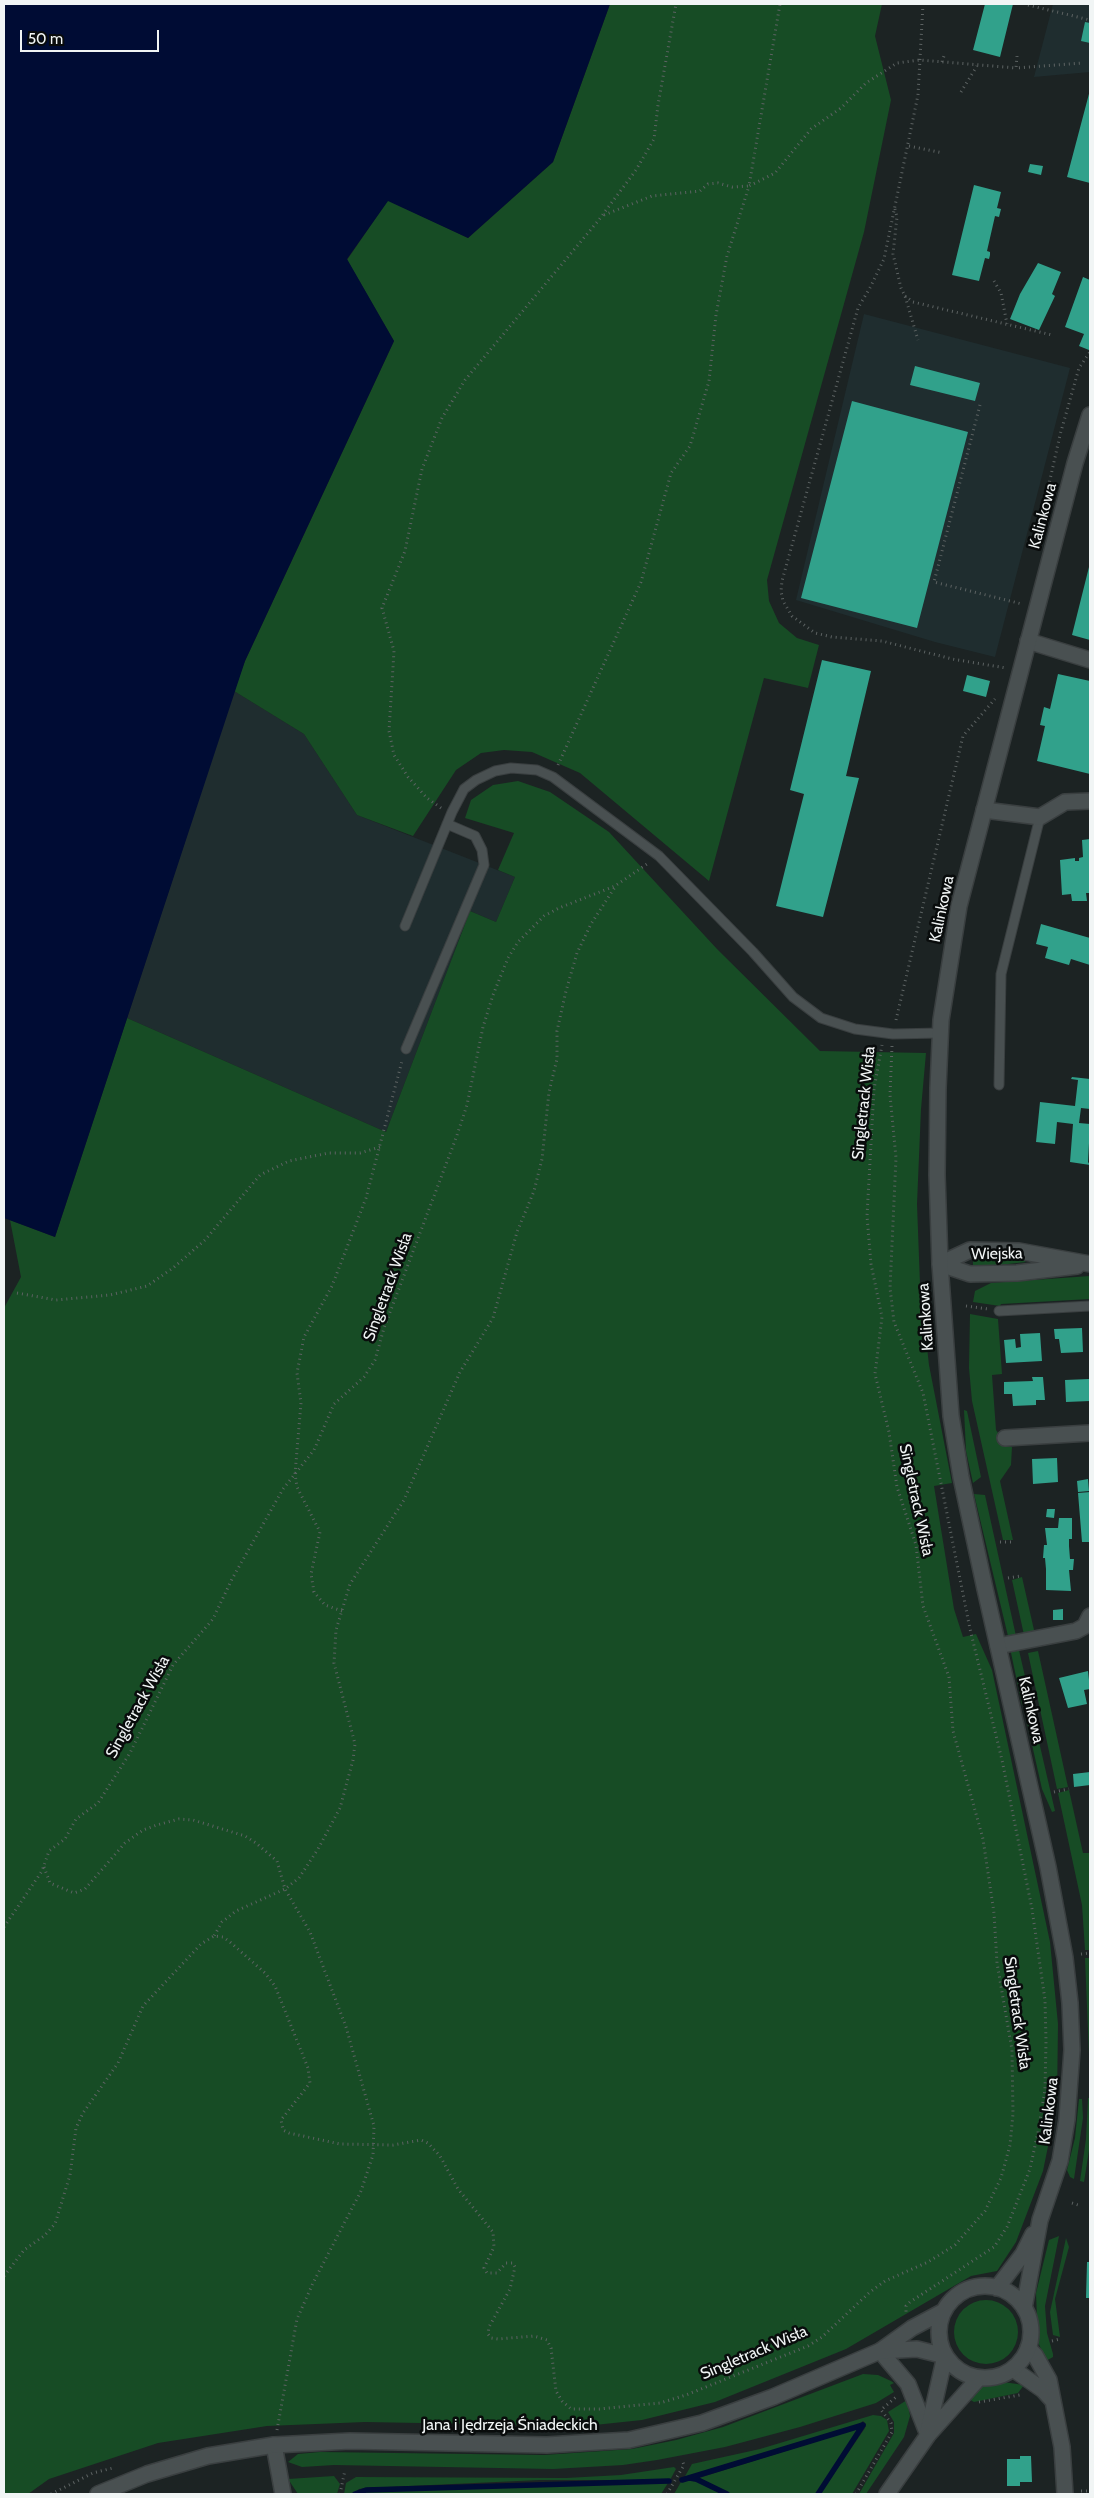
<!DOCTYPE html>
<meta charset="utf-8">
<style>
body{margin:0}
#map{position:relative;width:1094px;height:2498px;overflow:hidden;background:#1c2323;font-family:Cabin,sans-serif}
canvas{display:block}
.frame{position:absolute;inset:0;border:5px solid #f1f5f5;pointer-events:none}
.scale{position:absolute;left:20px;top:30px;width:139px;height:22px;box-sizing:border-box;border:2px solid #f1f5f5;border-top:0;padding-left:6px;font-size:15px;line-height:18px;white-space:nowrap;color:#f1f5f5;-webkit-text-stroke:4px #090c0c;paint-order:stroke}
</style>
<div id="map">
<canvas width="1094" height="2498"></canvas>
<div class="frame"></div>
<div class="scale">50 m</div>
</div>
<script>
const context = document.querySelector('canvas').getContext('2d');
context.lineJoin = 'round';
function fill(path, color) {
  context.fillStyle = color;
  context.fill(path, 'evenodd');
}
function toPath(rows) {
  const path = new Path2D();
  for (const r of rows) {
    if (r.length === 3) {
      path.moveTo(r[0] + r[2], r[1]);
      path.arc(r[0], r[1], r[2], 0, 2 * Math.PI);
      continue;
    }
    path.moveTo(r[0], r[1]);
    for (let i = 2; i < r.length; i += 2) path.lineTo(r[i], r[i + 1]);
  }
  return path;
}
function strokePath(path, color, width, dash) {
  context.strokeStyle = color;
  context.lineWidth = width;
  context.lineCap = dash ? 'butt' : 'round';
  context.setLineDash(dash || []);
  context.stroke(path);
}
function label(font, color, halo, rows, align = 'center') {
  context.font = font + ' Cabin,sans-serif';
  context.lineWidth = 5;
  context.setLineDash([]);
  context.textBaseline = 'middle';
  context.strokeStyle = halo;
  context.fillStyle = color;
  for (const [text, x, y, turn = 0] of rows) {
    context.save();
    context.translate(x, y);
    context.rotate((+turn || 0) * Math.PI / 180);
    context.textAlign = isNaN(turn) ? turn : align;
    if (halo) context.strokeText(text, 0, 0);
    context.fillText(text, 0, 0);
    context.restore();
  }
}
fill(toPath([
 [1053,4,1090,4,1090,72,1034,77],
 [864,314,1070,368,995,657,935,642,796,600],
 [234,691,304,734,357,815,515,877,496,922,470,911,386,1132,127,1018]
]), '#1f2d2f');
fill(toPath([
 [610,4,882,4,875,36,891,100,864,232,767,580,769,601,779,623,797,638,819,645,808,688,764,678,709,881,580,773,532,752,504,750,481,753,456,770,413,836,357,815,304,734,234,691,245,661,394,341,347,260,388,200,468,238,553,162],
 [518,781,550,792,609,832,717,949,820,1051,926,1053,921,1109,917,1204,920,1284,929,1365,952,1483,934,1486,954,1609,963,1637,976,1634,992,1670,1050,1942,1058,2024,1057,2102,1043,2171,1016,2242,997,2271,971,2276,846,2349,715,2402,642,2420,585,2426,365,2422,267,2426,158,2443,49,2479,28,2494,4,2494,4,1308,21,1277,10,1220,55,1237,127,1018,386,1132,470,911,496,922,515,877,498,870,514,833,465,818,471,800,493,785],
 [973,1255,1022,1259,1026,1262,973,1268],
 [1090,1276,1090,1299,1001,1304,1000,1306,973,1302,975,1291,991,1283],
 [970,1314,998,1319,1002,1374,992,1375,996,1430,1007,1446,1012,1447,1011,1465,1000,1481,1013,1540,1003,1540,972,1401,969,1368],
 [964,1410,967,1411,981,1477,973,1483,966,1451],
 [974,1494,985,1495,1016,1636,1010,1638,1008,1636],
 [1022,1577,1034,1630,1033,1633,1024,1635,1012,1580],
 [1018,1646,1030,1698,1030,1702,1022,1705,1010,1648],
 [1038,1651,1068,1787,1057,1789,1028,1653],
 [1026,1718,1034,1720,1055,1811,1052,1812,1042,1789],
 [1069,1790,1083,1853,1090,1853,1090,1950,1085,1950,1082,1905,1058,1793],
 [1085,1958,1090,1958,1090,2079],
 [1088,2098,1090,2098,1090,2144,1084,2182,1080,2181,1086,2139],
 [1079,2099,1082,2099,1083,2118,1074,2179,1070,2177,1067,2170,1075,2138],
 [1059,2236,1045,2306,1047,2333,1053,2354,1053,2357,1046,2361,1038,2342,1036,2293,1049,2240],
 [1066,2238,1069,2247,1055,2299,1060,2337,1053,2335,1050,2312],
 [986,2332,32],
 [863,2374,878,2375,891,2381,894,2383,890,2385,894,2392,876,2403,800,2427,725,2447,657,2460,623,2465,553,2469,334,2465,302,2467,288,2462,298,2454,320,2452,544,2455,632,2449,676,2440,723,2427],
 [1003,2382,1024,2385,1018,2393,974,2402,967,2398,978,2388],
 [907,2400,910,2416,904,2437,866,2494,859,2494,894,2433,894,2422,888,2412],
 [873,2415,881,2416,887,2420,889,2431,852,2494,820,2494,865,2428,866,2424,863,2421,858,2425,684,2478,692,2464,760,2449],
 [856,2429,857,2432,816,2494,731,2494,699,2478],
 [674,2467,676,2469,670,2480,540,2480,366,2488,359,2489,353,2494,344,2494,346,2483,356,2477,566,2478,621,2475],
 [334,2476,340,2484,337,2494,298,2494,288,2479],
 [687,2480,698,2482,722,2494,674,2494,681,2482],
 [668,2483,661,2494,358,2494,363,2492,542,2485]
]), '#174c25');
fill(toPath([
 [4,4,610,4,553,162,468,238,388,201,347,259,394,341,245,661,55,1237,4,1218]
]), '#000c34');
strokePath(toPath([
 [689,2478,696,2479,727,2494],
 [682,2480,863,2425],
 [355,2494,366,2490,669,2481],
 [818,2494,863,2425]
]), '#000c34', 5.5);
fill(toPath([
 [985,4,1013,4,1000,57,973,50],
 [1085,22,1090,23,1090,43,1081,41],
 [1090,90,1090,183,1067,177],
 [1030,164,1043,166,1041,175,1028,172],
 [974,185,1001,192,997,208,1001,209,999,217,995,216,987,251,990,252,990,255,989,259,985,258,979,281,952,275],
 [1038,263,1061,272,1052,294,1055,296,1039,330,1010,319,1020,294],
 [1083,277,1090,280,1089,350,1079,346,1084,334,1065,327],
 [915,366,980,383,975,401,910,385],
 [852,401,968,432,917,628,801,598],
 [1090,563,1090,640,1072,635],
 [822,660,871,671,846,776,859,778,823,917,776,906,804,794,790,790],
 [1058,674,1090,681,1090,774,1037,761,1045,726,1040,725,1044,707,1050,709],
 [967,675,990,681,986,697,963,691],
 [1090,839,1090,893,1086,893,1087,901,1072,901,1071,894,1062,895,1060,860,1075,858,1075,861,1079,861,1079,858,1083,857,1082,840],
 [1041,924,1090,938,1090,965,1071,959,1069,965,1045,958,1048,947,1036,944],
 [1072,1077,1090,1079,1090,1109,1081,1108,1079,1123,1090,1124,1088,1162,1090,1165,1070,1162,1073,1124,1057,1122,1055,1144,1036,1142,1040,1102,1075,1106,1078,1080,1071,1079],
 [1082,1328,1083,1352,1061,1353,1059,1339,1055,1339,1054,1329],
 [1040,1333,1042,1361,1006,1363,1004,1340,1015,1339,1016,1348,1021,1347,1020,1334],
 [1032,1377,1043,1377,1045,1400,1036,1400,1036,1405,1013,1406,1012,1394,1004,1394,1004,1382,1033,1381],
 [1089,1379,1090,1401,1066,1402,1065,1380],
 [1057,1458,1058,1482,1033,1484,1032,1459],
 [1088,1479,1089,1491,1078,1492,1077,1481],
 [1090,1492,1090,1542,1082,1542,1078,1493],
 [1047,1509,1055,1509,1054,1518,1046,1517],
 [1059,1518,1072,1518,1072,1539,1069,1539,1069,1546,1070,1559,1074,1559,1073,1570,1069,1570,1071,1591,1046,1590,1046,1569,1045,1558,1043,1558,1044,1545,1047,1545,1045,1528,1058,1528],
 [1063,1609,1063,1620,1053,1620,1053,1610],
 [1088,1671,1090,1689,1084,1690,1087,1704,1068,1708,1059,1678],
 [1090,1772,1090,1785,1074,1787,1073,1774],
 [1087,2262,1090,2262,1090,2298,1086,2298],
 [1020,2456,1031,2456,1032,2482,1020,2482,1020,2486,1007,2486,1007,2459,1020,2459]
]), '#31a18b');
const service = toPath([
 [405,926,452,812,464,789,476,780,495,771,511,768,537,770,553,777,659,856,753,952,793,997,821,1018,855,1029,893,1034,940,1033],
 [406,1049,484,865,482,850,475,836,447,824],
 [999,1085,1001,974,1040,817],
 [999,1311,1090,1306]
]);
const minor = toPath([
 [1028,641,1090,660],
 [984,810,1040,817,1065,802,1090,801],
 [940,1264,970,1250,1019,1251,1090,1264],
 [940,1264,970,1274,1017,1273,1077,1266],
 [1005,1438,1090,1433],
 [998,1646,1076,1631,1085,1626,1090,1616],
 [1028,2348,1035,2355,1049,2380,1062,2447,1065,2494],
 [880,2351,908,2384,928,2435],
 [1013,2369,1043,2390,1053,2401],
 [274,2445,283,2494]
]);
const tertiary = toPath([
 [985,2332,46],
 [997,2288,1023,2254,1033,2234],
 [1024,2308,1040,2220,1060,2161,1067,2119,1072,2050,1070,2003,1065,1958,1048,1867,985,1589,961,1477,951,1416,940,1264,937,1175,938,1088,941,1020,959,906,1075,463,1090,415],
 [880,2351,917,2349,945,2356],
 [928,2431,945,2356],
 [98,2494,147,2474,208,2456,274,2445,350,2441,547,2445,629,2440,702,2423,773,2397,880,2351,912,2328,944,2311],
 [887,2494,928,2435,979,2378]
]);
strokePath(service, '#3a3f40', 11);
strokePath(minor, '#3a3f40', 18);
strokePath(tertiary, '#3a3f40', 18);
strokePath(toPath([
 [923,4,918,95,884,259,871,286,858,308,782,581,781,591,783,601,792,616,815,633,832,637,882,641,952,659,1006,668],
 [1028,5,1090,20],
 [1017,56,1016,68,1083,63],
 [942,62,944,56],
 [961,92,977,66],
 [909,146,943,153],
 [895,209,897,217,893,254,901,288,905,296,918,340],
 [604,215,652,196,700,191,708,184,718,183,732,187,749,186,780,4],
 [994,281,1001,293,1007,324],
 [905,296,913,302,1052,335],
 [980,405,934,582,1022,604],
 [1043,511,1060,435,1079,368,1090,352],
 [558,765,641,582,671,473,690,446,709,381,716,315,727,256,749,186,775,173,811,129,841,108,866,83,897,63,920,60,1016,68],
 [441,808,427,798,408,777,394,755,389,731,394,651,382,608,405,551,422,469,442,418,465,380,598,221,636,170,654,139,658,105,676,4],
 [896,1020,963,736,995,699],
 [892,1046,890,1095,896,1158,890,1288,894,1322,923,1393,970,1629,1002,1760,1032,1909,1045,2000,1046,2041,1045,2090,1038,2132,1030,2169,1007,2227,994,2247,910,2302,906,2306,906,2314],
 [17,1293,56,1300,110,1295,147,1286,173,1268,205,1240,260,1175,289,1161,329,1153,360,1153,380,1147],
 [966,1306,988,1309],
 [1000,1542,1014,1542],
 [1008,1578,1021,1576],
 [342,1611,325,1605,314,1592,311,1574,320,1532,297,1487,295,1474,301,1403,297,1373,304,1337,332,1286,366,1198,402,1061],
 [1054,1792,1069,1789],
 [44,1867,50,1883,74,1893,85,1889,125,1843,143,1830,157,1825,179,1819,193,1820,245,1836,256,1843,277,1861,285,1889,236,1911,222,1922,214,1936],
 [4,1927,42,1871,49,1851,65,1839,76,1819,98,1803,130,1753,173,1665,213,1619,232,1579,283,1489,314,1450,334,1404,364,1377,375,1360,384,1328,456,1138,467,1105,483,1027,493,995,508,958,518,942,544,916,559,908,615,886,647,864],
 [1081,1954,1090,1953],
 [1072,2203,1078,2205],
 [4,2276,24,2250,44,2236,55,2224,70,2175,76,2128,83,2113,118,2063,143,2006,201,1944,214,1936,223,1937,230,1942,265,1973,275,1986,308,2068,310,2083,281,2120,283,2130,289,2133,340,2144,393,2145,421,2140,428,2143,440,2156,458,2189,493,2232,494,2247,484,2268,487,2273,497,2273,506,2263,513,2263,515,2267,510,2289,489,2327,488,2334,491,2338,498,2339,534,2336,547,2340,551,2348,556,2391,562,2401,571,2409,599,2409,660,2403,686,2395,808,2346,822,2337,870,2292,885,2281,928,2262,955,2245,985,2211,1001,2178,1010,2145,1013,2114,1012,2050,997,1963,994,1913,983,1839,953,1731,949,1677,923,1606,916,1545,897,1487,889,1432,875,1374,882,1317,871,1264,867,1216,874,1089,882,1045],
 [1052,2341,1060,2339],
 [979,2402,1020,2395],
 [277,2430,297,2319,313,2283,361,2191,373,2155,374,2126,346,2027,310,1932,285,1889,299,1878,318,1849,340,1808,353,1760,355,1744,334,1663,336,1630,350,1584,404,1500,460,1372,493,1318,517,1232,534,1191,542,1159,549,1092,557,1059,557,1031,566,991,577,953,591,924,615,887],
 [1081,2491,1090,2491],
 [51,2494,93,2473,113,2468],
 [340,2494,345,2470],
 [667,2494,684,2465,682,2460],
 [856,2494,892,2432,891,2423,881,2410,896,2397]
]), '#5d6363', 3, [1, 4]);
strokePath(service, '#495051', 9);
strokePath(minor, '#495051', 15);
strokePath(tertiary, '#495051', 15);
label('16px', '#f1f5f5', '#090c0c', [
 ["Kalinkowa",1043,516,-75],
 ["Kalinkowa",942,909,-78],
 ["Singletrack Wisła",864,1103,-84],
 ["Wiejska",997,1254,-1],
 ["Singletrack Wisła",388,1287,-70],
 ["Kalinkowa",926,1317,-94],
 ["Singletrack Wisła",916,1500,78],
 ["Singletrack Wisła",138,1707,-61],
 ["Kalinkowa",1031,1710,77],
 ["Singletrack Wisła",1017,2013,82],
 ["Kalinkowa",1049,2111,-83],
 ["Singletrack Wisła",754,2353,-23],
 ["Jana i Jędrzeja Śniadeckich",510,2425]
]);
</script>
